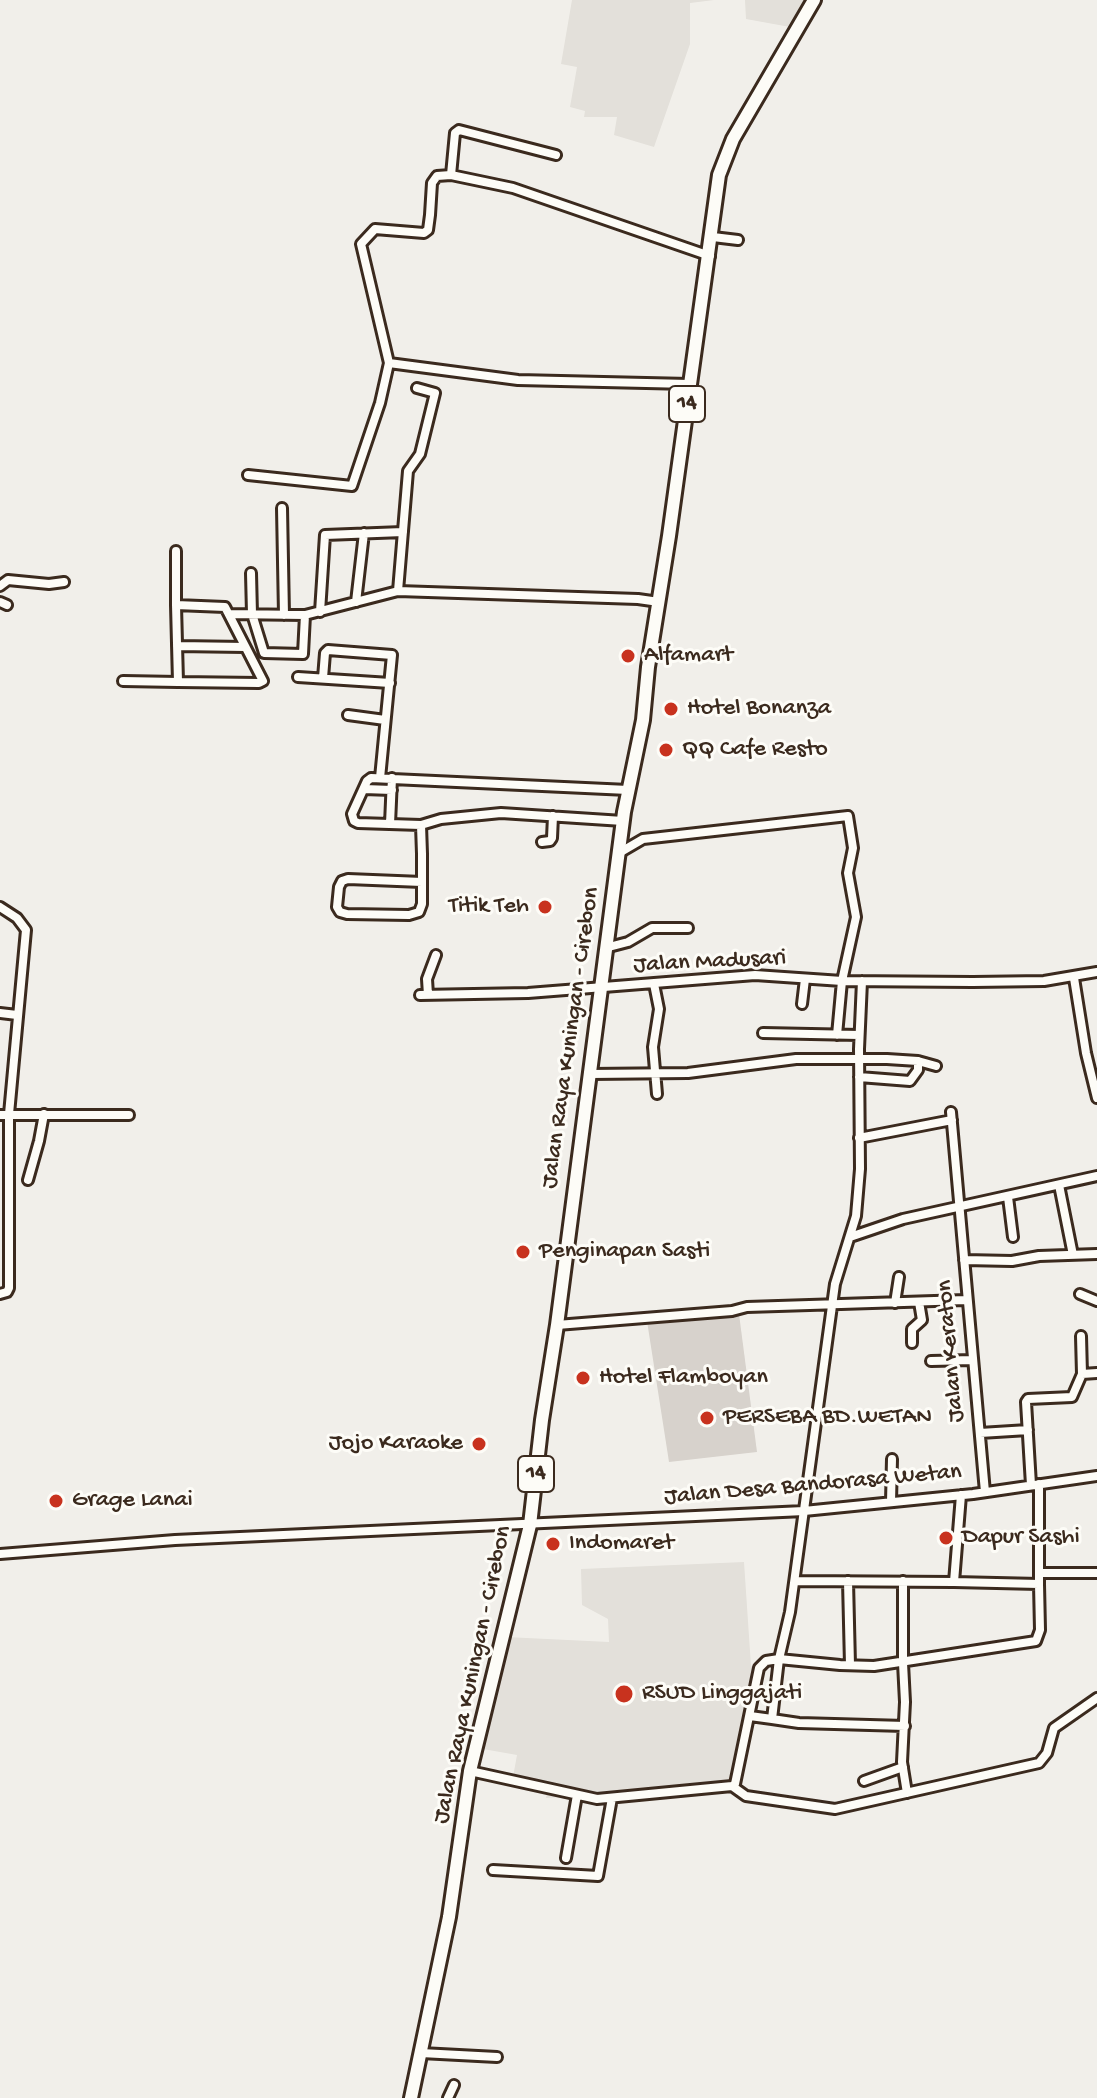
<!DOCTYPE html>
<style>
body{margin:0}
canvas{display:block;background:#f1efea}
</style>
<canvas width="1097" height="2098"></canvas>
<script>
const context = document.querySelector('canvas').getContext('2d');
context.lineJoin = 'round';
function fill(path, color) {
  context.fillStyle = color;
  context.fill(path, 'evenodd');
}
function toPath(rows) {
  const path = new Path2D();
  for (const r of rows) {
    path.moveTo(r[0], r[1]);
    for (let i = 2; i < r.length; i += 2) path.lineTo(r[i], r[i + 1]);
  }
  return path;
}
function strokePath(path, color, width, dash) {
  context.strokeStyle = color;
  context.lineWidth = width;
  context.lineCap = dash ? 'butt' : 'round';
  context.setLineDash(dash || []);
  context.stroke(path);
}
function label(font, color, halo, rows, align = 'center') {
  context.font = font + ' "Gochi Hand",sans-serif';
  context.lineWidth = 6;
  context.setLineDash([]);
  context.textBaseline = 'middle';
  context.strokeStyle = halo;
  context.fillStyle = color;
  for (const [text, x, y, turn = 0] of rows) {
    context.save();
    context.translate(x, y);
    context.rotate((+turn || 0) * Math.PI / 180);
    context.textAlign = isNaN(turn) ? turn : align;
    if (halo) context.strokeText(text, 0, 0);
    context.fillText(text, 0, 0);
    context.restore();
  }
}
fill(toPath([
 [572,0,714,0,690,3,690,44,654,147,614,135,617,117,584,117,585,111,570,107,577,67,561,64],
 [745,0,804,0,790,27,746,19],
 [744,1562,751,1666,758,1670,736,1781,721,1788,546,1798,548,1786,513,1777,517,1755,483,1749,506,1637,609,1642,608,1619,582,1605,581,1569]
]), '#e3e0da');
fill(toPath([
 [739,1314,757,1452,669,1462,647,1321]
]), '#d7d2cc');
const minor = toPath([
 [451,175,455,133,459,130,556,155],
 [713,237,738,240],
 [389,363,518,380,689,384],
 [248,475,352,486,380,403,389,363,361,244,375,229,424,233,428,230,430,215,432,183,437,176,451,175,513,188,710,256],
 [282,508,284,615],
 [251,573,252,614,264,653,303,654,305,615],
 [0,586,8,580,49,584,64,582],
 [398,591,408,471,420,454,435,393,417,388],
 [0,602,7,605],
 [356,602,364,533],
 [176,605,176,551],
 [320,612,325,535,403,532],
 [229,614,305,615,398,591,638,599,659,602],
 [177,646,245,647],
 [298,677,390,683],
 [323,678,325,653,328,650,392,655,380,778],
 [123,681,178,682,259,683,263,681,225,607,176,605,178,682],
 [348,715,385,720],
 [364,789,392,790],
 [623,821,501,813,441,819,421,825,358,823,354,821,352,814,367,781,371,778,628,790],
 [390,824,392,778],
 [421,825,422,854,422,904,419,912,409,915,347,914,340,912,337,907,339,887,342,881,348,879,422,882],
 [542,842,550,841,552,838,553,816],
 [619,853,643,839,848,816,853,848,848,873,856,917,842,981,837,1035],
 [0,907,17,918,26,930,9,1114,9,1288,7,1292,0,1294],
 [605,948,628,942,652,928,688,928],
 [1074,978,1086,1053,1097,1098],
 [862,981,859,1049,860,1169,856,1216,835,1284,790,1612,779,1659,772,1719,799,1723,905,1726],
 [654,984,659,1009,653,1047,657,1094],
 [420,995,528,993,755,975,842,981,973,982,1044,981,1097,972],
 [428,995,427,979,436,955],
 [802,1004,805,979],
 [0,1013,17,1015],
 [763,1033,859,1035],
 [918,1061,936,1066],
 [590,1074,688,1073,796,1059,887,1059,918,1061,918,1070,910,1081,859,1077],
 [951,1112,985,1492],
 [0,1115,129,1115],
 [859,1138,952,1120],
 [28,1180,39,1141,44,1114],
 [1059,1185,1073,1255],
 [1008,1197,1013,1237],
 [850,1237,903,1219,1097,1176],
 [964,1260,1012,1261,1039,1256,1097,1254],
 [1080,1294,1097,1301],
 [895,1303,899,1277],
 [557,1325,732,1311,747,1307,966,1300],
 [912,1343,912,1329,922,1320,919,1302],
 [931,1361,973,1360],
 [1082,1374,1097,1373],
 [980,1433,1028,1430],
 [1031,1485,1026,1402,1028,1399,1072,1397,1082,1374,1081,1336],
 [891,1502,892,1459],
 [0,1554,175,1540,804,1511,973,1494,1097,1476],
 [1040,1573,1097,1573],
 [795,1581,954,1582,961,1495],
 [848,1581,850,1665],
 [903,1581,903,1663,905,1702,902,1762,907,1793],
 [954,1582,1039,1584,1039,1484],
 [750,1716,772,1719],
 [470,1771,597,1799,732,1786,735,1784,759,1668,766,1661,779,1659,840,1665,874,1666,1036,1641,1040,1630,1039,1584],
 [864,1781,903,1767],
 [732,1786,746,1796,835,1809,1039,1763,1047,1753,1054,1728,1097,1698],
 [566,1858,577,1795],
 [493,1870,598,1876,612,1798],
 [421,2053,497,2057],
 [448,2098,454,2085]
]);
const trunk = toPath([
 [411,2098,449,1917,470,1771,530,1525,542,1420,557,1325,624,812,643,720,648,667,669,536,719,175,733,139,814,0]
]);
strokePath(minor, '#3b2a1e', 14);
strokePath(trunk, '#3b2a1e', 18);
strokePath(minor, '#fdfcf7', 8);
strokePath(trunk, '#fdfcf7', 12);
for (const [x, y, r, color] of [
 [628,656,8,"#c8321e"],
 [671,709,8,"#c8321e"],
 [666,750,8,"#c8321e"],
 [545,907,8,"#c8321e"],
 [523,1252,8,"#c8321e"],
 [583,1378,8,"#c8321e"],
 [707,1418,8,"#c8321e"],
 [479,1444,8,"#c8321e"],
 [56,1501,8,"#c8321e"],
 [946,1538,8,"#c8321e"],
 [553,1544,8,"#c8321e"],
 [624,1694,10,"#c8321e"]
]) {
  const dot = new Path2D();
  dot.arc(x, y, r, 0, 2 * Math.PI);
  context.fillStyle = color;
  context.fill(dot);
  strokePath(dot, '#fdfcf7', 3);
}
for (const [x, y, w] of [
 [687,404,36],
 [536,1474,36]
]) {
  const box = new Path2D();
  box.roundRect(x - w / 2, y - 18, w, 36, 6);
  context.fillStyle = '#fdfcf7';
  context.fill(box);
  strokePath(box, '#3b2a1e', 2);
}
label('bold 22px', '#3b2a1e', null, [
 ["14",687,404],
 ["14",536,1474]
]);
label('24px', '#3b2a1e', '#fdfcf7', [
 ["Alfamart",644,656],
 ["Hotel Bonanza",687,709],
 ["QQ Cafe Resto",682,750],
 ["Titik Teh",529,907,"right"],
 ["Penginapan Sasti",539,1252],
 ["Hotel Flamboyan",599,1378],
 ["PERSEBA BD.WETAN",723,1418],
 ["Jojo Karaoke",463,1444,"right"],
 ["Grage Lanai",72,1501],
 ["Dapur Sashi",962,1538],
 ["Indomaret",569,1544],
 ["RSUD Linggajati",642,1694]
], 'left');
label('24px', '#3b2a1e', '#fdfcf7', [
 ["Jalan Madusari",710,963,-3],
 ["Jalan Raya Kuningan - Cirebon",572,1038,-82],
 ["Jalan Keraton",952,1351,-95],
 ["Jalan Desa Bandorasa Wetan",813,1486,-5],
 ["Jalan Raya Kuningan - Cirebon",474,1675,-78]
]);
</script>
